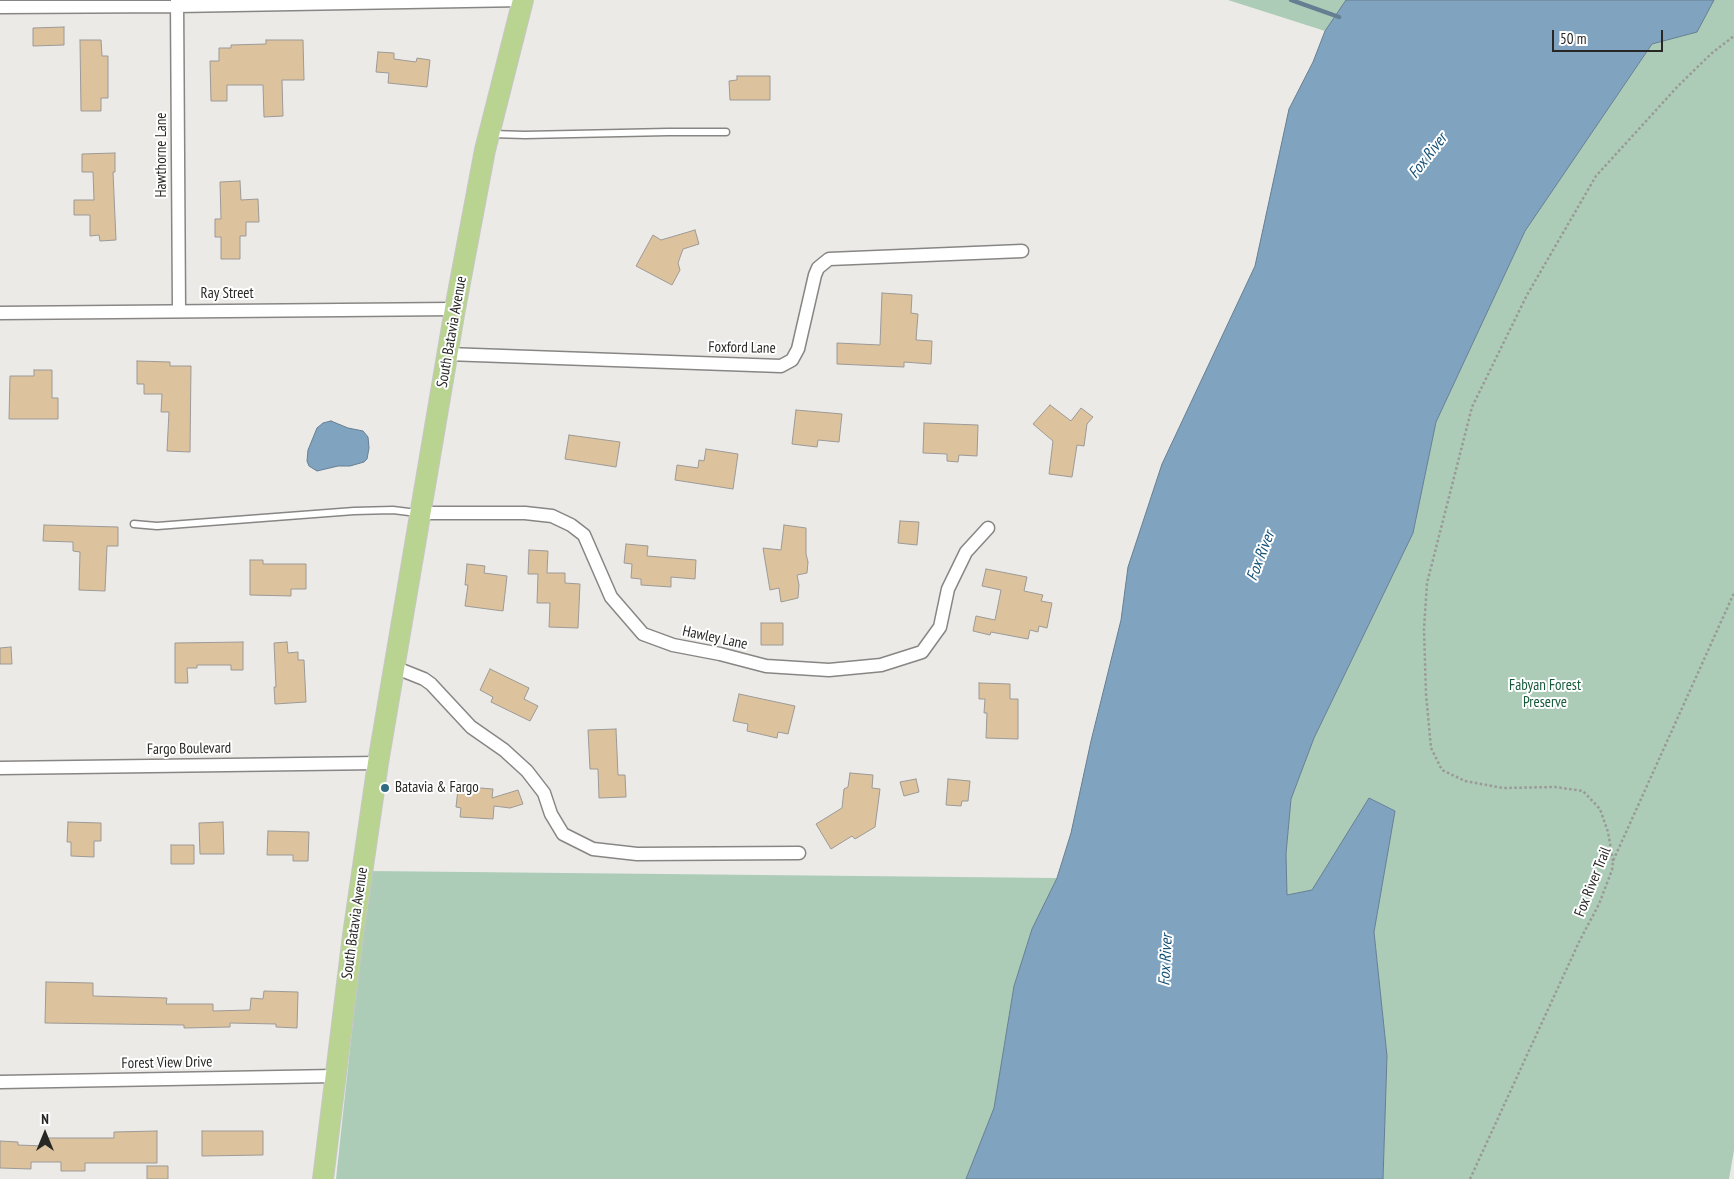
<!DOCTYPE html>
<style>
body{margin:0}
#map{position:relative;width:1734px;height:1179px;overflow:hidden;background:#eceae7;font-family:"PT Sans Narrow",sans-serif}
canvas{display:block}
.north{position:absolute;left:20px;top:1109px;width:50px;height:50px;-webkit-text-stroke:4px #fff;paint-order:stroke;rotate:0deg;font-size:14px;font-weight:700;line-height:20px;text-align:center;color:#272725}
.north::after{content:'';display:block;margin:auto;width:18px;height:22px;background:#272725;clip-path:polygon(50% 0,100% 100%,50% 72%,0 100%)}
.scale{position:absolute;left:1552px;top:30px;width:111px;height:22px;box-sizing:border-box;border:2px solid #272725;border-top:0;padding-left:6px;font-size:15px;line-height:18px;white-space:nowrap;color:#272725;-webkit-text-stroke:4px #fff;paint-order:stroke}
</style>
<div id="map">
<canvas width="1734" height="1179"></canvas>
<div class="north">N</div>
<div class="scale">50 m</div>
</div>
<script>
const context = document.querySelector('canvas').getContext('2d');
context.lineJoin = 'round';
function fill(path, color) {
  context.fillStyle = color;
  context.fill(path, 'evenodd');
}
function toPath(rows) {
  const path = new Path2D();
  for (const r of rows) {
    path.moveTo(r[0], r[1]);
    for (let i = 2; i < r.length; i += 2) path.lineTo(r[i], r[i + 1]);
  }
  return path;
}
function strokePath(path, color, width, dash) {
  context.strokeStyle = color;
  context.lineWidth = width;
  context.lineCap = dash ? 'butt' : 'round';
  context.setLineDash(dash || []);
  context.stroke(path);
}
function label(font, color, halo, rows, align = 'center') {
  context.font = font + ' "PT Sans Narrow",sans-serif';
  context.lineWidth = 4;
  context.setLineDash([]);
  context.textBaseline = 'middle';
  context.strokeStyle = halo;
  context.fillStyle = color;
  for (const [text, x, y, turn = 0] of rows) {
    context.save();
    context.translate(x, y);
    context.rotate((+turn || 0) * Math.PI / 180);
    context.textAlign = isNaN(turn) ? turn : align;
    if (halo) context.strokeText(text, 0, 0);
    context.fillText(text, 0, 0);
    context.restore();
  }
}
fill(toPath([
 [1228,0,1346,0,1325,31],
 [1714,0,1734,0,1734,1150,1729,1179,1383,1179,1387,1056,1374,932,1395,811,1369,798,1312,890,1286,895,1286,854,1291,799,1314,738,1413,533,1436,422,1525,231,1652,44,1696,32],
 [369,871,1057,878,1032,929,1014,986,994,1108,966,1179,336,1179]
]), '#acccb8');
const water = toPath([
 [1346,0,1714,0,1697,32,1652,44,1525,231,1436,422,1413,533,1314,738,1291,799,1286,854,1287,895,1312,890,1369,798,1395,811,1374,932,1387,1056,1383,1179,966,1179,994,1108,1014,986,1032,929,1057,878,1071,833,1091,741,1121,620,1128,567,1162,464,1255,266,1289,109,1313,62,1325,31,1346,0],
 [331,421,348,428,363,431,368,437,369,448,367,459,364,462,350,466,338,466,317,471,309,466,307,461,308,450,317,428,323,423,331,421]
]);
fill(water, '#80a4c0');
strokePath(water, '#657e92', 1);
strokePath(toPath([
 [1291,0,1339,17]
]), '#657e92', 4.5);
const building = toPath([
 [64,27,64,45,33,46,33,28,64,27],
 [80,40,101,40,102,56,108,56,108,98,101,98,101,111,81,111,80,40],
 [266,40,303,40,304,80,282,80,283,116,264,117,263,85,227,85,227,101,211,101,210,61,219,61,219,48,231,48,231,45,266,44,266,40],
 [378,52,394,53,394,59,416,62,417,58,430,60,427,87,388,83,389,73,376,72,378,52],
 [737,76,770,76,770,100,730,100,729,81,737,80,737,76],
 [115,153,115,172,113,172,116,240,100,241,99,235,90,236,90,215,74,215,74,200,94,200,93,172,82,172,82,154,115,153],
 [240,181,241,200,258,199,259,222,246,222,246,236,240,236,240,259,221,259,221,237,215,237,215,219,221,219,220,182,240,181],
 [695,230,699,244,683,249,678,263,680,270,672,285,636,266,653,235,661,240,695,230],
 [882,293,912,295,911,313,918,314,916,340,932,341,931,364,904,362,904,367,837,364,837,343,880,345,882,293],
 [137,361,170,362,170,366,191,366,190,452,167,451,169,412,161,412,162,394,144,394,144,384,137,384,137,361],
 [34,370,52,370,52,398,58,398,58,419,9,419,10,376,34,376,34,370],
 [1050,405,1071,421,1081,408,1093,417,1087,424,1084,446,1077,445,1072,477,1049,474,1053,441,1033,424,1050,405],
 [796,410,842,414,839,442,818,440,817,447,792,444,796,410],
 [924,423,978,425,977,456,959,455,958,462,947,461,947,454,923,453,924,423],
 [569,435,620,442,616,467,565,459,569,435],
 [706,449,738,454,733,489,675,480,677,465,698,468,699,460,704,461,706,449],
 [900,521,919,522,917,545,898,543,900,521],
 [44,525,118,527,118,546,107,546,105,591,79,590,80,552,73,551,73,542,43,541,44,525],
 [784,525,806,528,806,554,808,562,807,573,797,575,799,585,798,598,781,602,779,588,770,590,763,548,781,550,784,525],
 [626,544,648,546,647,556,696,560,695,579,671,577,671,587,641,585,641,579,631,578,632,564,624,563,626,544],
 [529,550,548,551,547,573,565,573,565,583,580,584,578,628,549,627,550,603,537,603,538,574,528,574,529,550],
 [250,560,263,560,263,564,306,564,306,589,291,589,291,596,250,595,250,560],
 [467,564,485,566,484,573,507,576,503,611,465,606,468,585,465,585,467,564],
 [986,569,1027,577,1024,591,1043,595,1041,601,1052,603,1047,628,1039,626,1038,632,1030,630,1028,639,991,632,990,635,973,631,976,616,995,620,1001,590,982,586,986,569],
 [761,623,783,623,783,645,761,645,761,623],
 [243,642,243,670,231,670,231,665,197,665,197,668,187,668,188,683,175,683,175,643,243,642],
 [287,642,288,653,298,652,298,660,304,660,306,702,275,704,274,687,276,687,274,643,287,642],
 [11,647,12,664,0,664,0,648,11,647],
 [490,669,529,688,524,699,538,706,530,721,491,702,493,697,480,690,490,669],
 [979,683,1010,684,1010,699,1018,699,1018,739,986,738,987,713,984,713,985,699,979,699,979,683],
 [739,694,795,706,788,734,778,732,777,738,747,731,748,724,733,721,739,694],
 [616,729,618,775,625,775,626,797,599,798,598,769,590,769,588,730,616,729],
 [850,773,873,775,872,788,880,789,875,827,855,839,852,836,831,849,816,824,842,808,844,789,848,787,850,773],
 [916,779,919,792,904,796,900,782,916,779],
 [948,779,970,781,968,801,962,801,961,806,946,805,948,779],
 [468,787,493,789,492,798,518,790,523,804,510,808,494,806,493,819,460,817,461,808,456,807,458,789,468,790,468,787],
 [68,822,101,823,101,841,94,841,94,857,71,856,71,842,67,842,68,822],
 [223,822,224,854,200,854,199,823,223,822],
 [268,831,309,832,308,861,293,861,293,855,267,855,268,831],
 [171,845,194,845,194,864,171,864,171,845],
 [46,982,93,983,93,996,167,998,166,1004,213,1004,213,1011,250,1010,251,998,263,999,264,991,298,992,297,1028,276,1027,276,1024,230,1023,230,1027,184,1028,184,1025,45,1023,46,982],
 [157,1131,157,1163,85,1163,85,1171,61,1171,61,1162,31,1162,31,1169,0,1168,0,1141,18,1142,18,1145,44,1146,44,1138,114,1138,114,1132,157,1131],
 [202,1131,263,1131,263,1155,202,1156,202,1131],
 [147,1166,168,1166,168,1179,147,1179,147,1166]
]);
fill(building, '#dcc29d');
strokePath(building, '#9c9a97', 1);
const lane = toPath([
 [492,134,525,135,668,132,726,132],
 [134,524,157,526,354,511,393,510,417,513]
]);
const street = toPath([
 [177,0,179,310],
 [0,7,177,6,523,0],
 [0,313,455,309],
 [447,354,781,366,792,360,798,349,815,275,818,268,829,259,1022,251],
 [421,513,525,513,552,516,571,525,584,535,611,597,643,634,673,645,720,654,766,666,829,670,881,665,922,652,940,627,948,589,966,552,988,528],
 [394,667,424,679,431,684,471,727,504,750,527,771,544,793,551,814,563,834,593,849,637,854,799,853],
 [0,768,378,763],
 [0,1082,335,1076]
]);
const primary = toPath([
 [323,1179,353,935,378,763,455,309,485,150,523,0]
]);
strokePath(lane, '#888684', 9);
strokePath(street, '#888684', 15);
strokePath(primary, '#c7c7c6', 22);
strokePath(toPath([
 [1613,861,1608,832,1600,809,1583,791,1555,787,1503,788,1465,781,1442,770,1431,748,1426,694,1424,629,1427,583,1472,407,1527,295,1596,176,1678,86,1712,53,1734,36],
 [1470,1179,1579,942,1599,904,1612,870,1613,861,1734,593]
]), '#9a9996', 2.5, [2.5, 2.5]);
strokePath(lane, '#fff', 6);
strokePath(street, '#fff', 12);
strokePath(primary, '#b9d391', 20);
for (const [x, y, r, color] of [
 [385,788,5,"#326a84"]
]) {
  const dot = new Path2D();
  dot.arc(x, y, r, 0, 2 * Math.PI);
  context.fillStyle = color;
  context.fill(dot);
  strokePath(dot, '#fff', 2);
}
label('15px', '#272725', '#fff', [
 ["Hawthorne Lane",162,155,-90],
 ["Ray Street",227,294],
 ["South Batavia Avenue",452,332,-80],
 ["Foxford Lane",742,348,1],
 ["Hawley Lane",715,638,12],
 ["Fargo Boulevard",189,749,-1],
 ["Fox River Trail",1593,882,-68],
 ["South Batavia Avenue",355,923,-82],
 ["Forest View Drive",167,1063,-1]
]);
label('15px', '#155a39', '#fff', [
 ["Fabyan Forest",1545,686],
 ["Preserve",1545,703]
]);
label('15px', '#272725', '#fff', [
 ["Batavia & Fargo",395,788]
], 'left');
label('italic 16px', '#135177', '#fff', [
 ["Fox River",1428,156,-52],
 ["Fox River",1261,556,-69],
 ["Fox River",1166,960,-87]
]);
</script>
